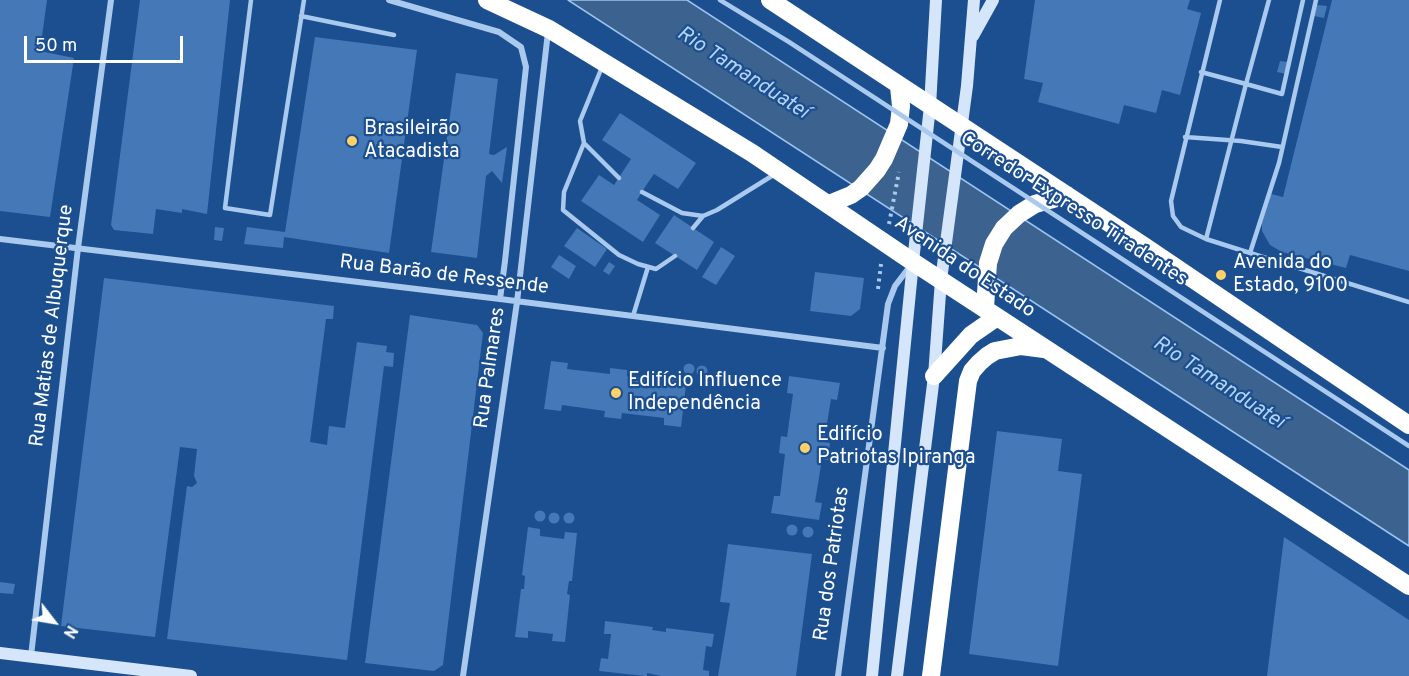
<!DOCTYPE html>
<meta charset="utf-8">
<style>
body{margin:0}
#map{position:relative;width:1409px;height:676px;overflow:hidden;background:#1b4f8f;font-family:Overpass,sans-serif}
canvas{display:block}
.north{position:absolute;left:24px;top:592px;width:60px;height:60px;-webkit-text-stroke:4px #1b4f8f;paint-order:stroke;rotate:121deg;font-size:16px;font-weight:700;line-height:24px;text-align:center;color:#fff}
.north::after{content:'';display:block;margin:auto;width:21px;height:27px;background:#fff;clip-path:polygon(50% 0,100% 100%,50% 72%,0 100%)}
.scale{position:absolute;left:24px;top:36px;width:159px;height:27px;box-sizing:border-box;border:3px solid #fff;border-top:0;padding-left:8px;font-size:18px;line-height:21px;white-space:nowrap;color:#fff;-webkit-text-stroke:4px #1b4f8f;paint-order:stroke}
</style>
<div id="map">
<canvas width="1409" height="676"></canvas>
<div class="north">N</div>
<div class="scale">50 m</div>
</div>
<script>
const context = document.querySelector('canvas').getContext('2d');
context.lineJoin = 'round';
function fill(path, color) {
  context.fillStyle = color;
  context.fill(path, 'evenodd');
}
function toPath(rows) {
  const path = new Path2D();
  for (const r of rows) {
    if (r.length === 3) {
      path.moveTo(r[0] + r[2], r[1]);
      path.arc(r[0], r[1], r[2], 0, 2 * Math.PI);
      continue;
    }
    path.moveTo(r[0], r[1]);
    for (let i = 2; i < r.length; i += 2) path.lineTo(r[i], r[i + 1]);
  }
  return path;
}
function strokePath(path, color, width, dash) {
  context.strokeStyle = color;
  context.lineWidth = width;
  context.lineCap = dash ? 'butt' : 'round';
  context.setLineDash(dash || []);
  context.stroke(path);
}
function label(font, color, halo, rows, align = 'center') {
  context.font = font + ' Overpass,sans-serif';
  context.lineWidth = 4.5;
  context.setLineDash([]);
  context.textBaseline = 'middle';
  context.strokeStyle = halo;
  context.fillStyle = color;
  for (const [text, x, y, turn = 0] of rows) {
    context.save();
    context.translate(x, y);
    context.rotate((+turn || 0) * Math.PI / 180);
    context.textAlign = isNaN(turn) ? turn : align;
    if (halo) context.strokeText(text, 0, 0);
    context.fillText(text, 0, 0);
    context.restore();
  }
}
const water = toPath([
 [568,0,687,0,1409,470,1409,546,568,0]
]);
fill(water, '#3c6290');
strokePath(water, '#9cc4f0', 1.5);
fill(toPath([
 [0,0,47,0,40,51,74,58,50,217,0,211],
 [140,0,230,0,207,214,182,209,182,213,156,209,153,234,114,230,111,225],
 [1035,0,1190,0,1187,9,1201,13,1180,95,1162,90,1156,113,1124,105,1119,124,1038,102,1043,83,1024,79],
 [1332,0,1409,0,1409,271,1350,255,1346,268,1282,252,1270,245,1262,231,1262,222,1271,194,1283,197],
 [1317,5,1327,6,1324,18,1314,16],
 [315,37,417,50,389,253,284,237,283,248,244,244,247,227,285,232],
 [1280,61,1288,62,1286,74,1277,72],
 [456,73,498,79,489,154,494,155,507,147,502,183,492,171,486,176,477,258,431,252],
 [620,113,696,163,678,189,654,174,647,184,637,200,660,215,643,242,581,201,599,175,614,185,631,159,602,140],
 [674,215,714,242,697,270,655,243],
 [215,227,224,228,222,241,214,240],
 [577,228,607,249,595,267,564,246],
 [721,247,735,256,716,285,702,277],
 [559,255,576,266,569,279,551,267],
 [609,262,615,266,609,275,603,271],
 [815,272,864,278,860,309,851,316,810,311],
 [104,278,334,306,333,319,326,319,310,442,327,445,329,426,345,428,357,342,387,346,386,352,394,353,393,367,384,366,347,660,167,639,187,486,192,487,197,483,194,476,197,449,180,447,155,637,61,626],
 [410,315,477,325,483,333,443,665,434,671,365,663],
 [551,361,568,363,567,369,610,374,610,368,627,370,627,376,669,381,670,375,687,377,681,427,664,425,664,418,622,413,621,419,604,417,605,411,562,405,561,411,544,409],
 [689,369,5.5],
 [702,371,5.5],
 [789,376,840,383,837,400,831,399,824,442,830,443,829,451,828,460,822,459,815,502,822,503,819,520,771,513,774,496,780,496,785,454,779,453,781,436,787,437,793,394,787,393],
 [997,431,1062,439,1058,471,1082,474,1058,666,969,654],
 [540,516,5.5],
 [554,518,5.5],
 [569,518,5.5],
 [792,530,5.5],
 [808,532,5.5],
 [528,527,540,529,540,536,564,539,565,532,577,533,572,581,569,581,567,594,570,595,565,642,552,641,553,634,528,631,528,638,515,637,521,589,524,589,525,576,522,575],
 [1284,537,1409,620,1409,676,1267,676],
 [728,544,812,554,796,676,718,676,730,603,720,602],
 [0,582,15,584,13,594,0,593],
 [605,621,653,627,652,630,666,632,666,628,714,634,712,647,706,646,703,670,709,671,709,676,661,676,647,673,647,676,645,676,599,671,601,658,608,659,611,634,604,634]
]), '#4478b7');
strokePath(toPath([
 [889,224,899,172],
 [878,289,881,264]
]), '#a9c9ee', 4, [3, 4.5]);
strokePath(toPath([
 [251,0,225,208,270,215,304,0],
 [1220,0,1171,201,1173,216,1181,227,1206,239,1250,253,1279,163,1316,0],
 [1269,0,1246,84,1282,94,1303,0],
 [301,16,394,35],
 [602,67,580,121,584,143,619,178],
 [1201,72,1246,84,1206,239],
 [1185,137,1241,141,1282,147],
 [584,143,564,192,563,210,619,255,638,264,656,269,675,256],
 [642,192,682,213,703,216,717,210,775,174],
 [693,228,703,216],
 [1250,253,1409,302],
 [633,316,648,267]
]), '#a9c9ee', 4.5);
strokePath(toPath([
 [389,0,499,32,521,47,526,67,505,261,500,299],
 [0,239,500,299,883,348],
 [31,656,78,248,111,0],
 [463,676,517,302,548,32],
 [838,676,888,304,895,286,911,265]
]), '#a9c9ee', 6);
strokePath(toPath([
 [973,36,993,0],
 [0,653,191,676],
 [872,676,913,262,930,106,936,0],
 [897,676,934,376,941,280,967,86,974,0]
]), '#d6e6fa', 12);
strokePath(toPath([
 [487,0,549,29,752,153,913,262,1409,586],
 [770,0,1144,246,1409,425],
 [829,204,851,195,861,188,877,170,884,159,899,124,901,106,899,86],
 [985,308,988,263,994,244,1004,228,1019,214,1035,204,1067,195],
 [934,376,971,335,997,317],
 [931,676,968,381,972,371,979,363,987,356,995,351,1021,346,1044,349]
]), '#fff', 18);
strokePath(toPath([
 [720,0,789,42,1409,446]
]), '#a9c9ee', 4.5);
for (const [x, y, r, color] of [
 [352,141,6,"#ffd166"],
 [1221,275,6,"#ffd166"],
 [616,393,6,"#ffd166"],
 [805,448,6,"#ffd166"]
]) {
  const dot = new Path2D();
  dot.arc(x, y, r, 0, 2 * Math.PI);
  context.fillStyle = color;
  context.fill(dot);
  strokePath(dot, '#1b4f8f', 2);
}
label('20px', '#fff', '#1b4f8f', [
 ["Brasileirão",364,130],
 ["Atacadista",364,153],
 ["Avenida do",1233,264],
 ["Estado, 9100",1233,287],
 ["Edifício Influence",628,382],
 ["Independência",628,405],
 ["Edifício",817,436],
 ["Patriotas Ipiranga",817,459]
], 'left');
label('20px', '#fff', '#1b4f8f', [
 ["Corredor Expresso Tiradentes",1073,210,33],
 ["Avenida do Estado",964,268,34],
 ["Rua Barão de Ressende",444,276,7],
 ["Rua Matias de Albuquerque",53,326,-83],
 ["Rua Palmares",491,368,-82],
 ["Rua dos Patriotas",833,564,-82]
]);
label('italic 21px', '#b5d3f5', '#1b4f8f', [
 ["Rio Tamanduateí",742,74,33],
 ["Rio Tamanduateí",1218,384,33]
]);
</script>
